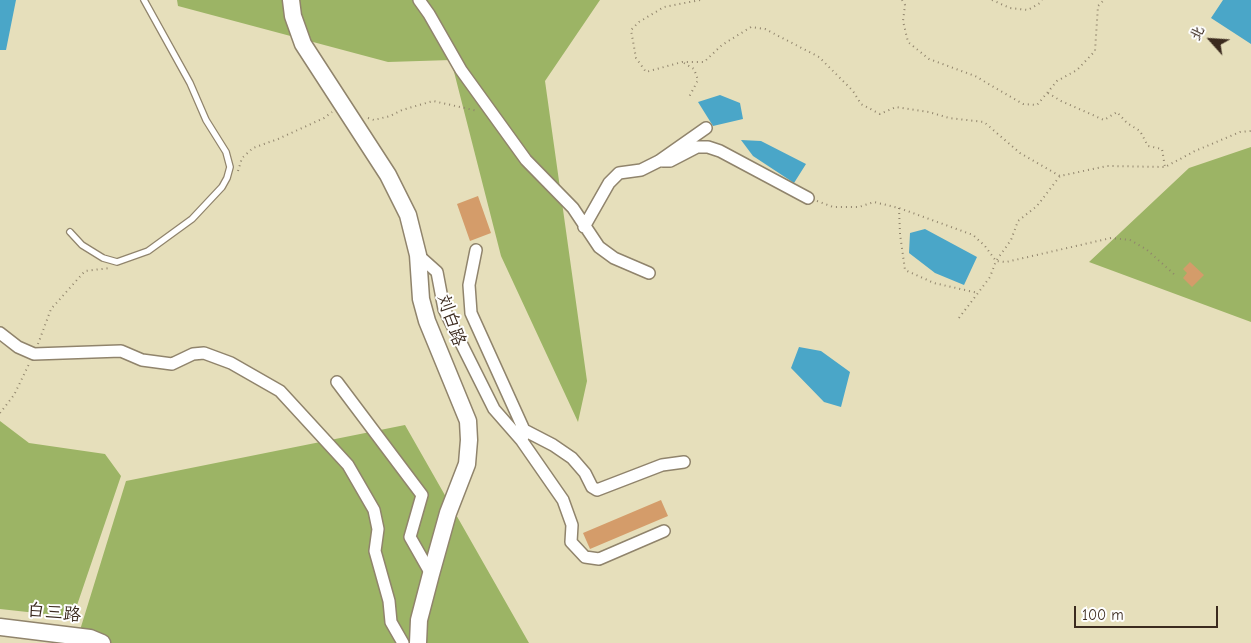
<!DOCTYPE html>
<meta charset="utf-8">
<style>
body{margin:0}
#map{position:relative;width:1251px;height:643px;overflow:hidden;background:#e6dfbb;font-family:"Comic Neue","LXGW WenKai TC",sans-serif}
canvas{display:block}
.north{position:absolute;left:1186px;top:15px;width:50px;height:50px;-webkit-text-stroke:4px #fff;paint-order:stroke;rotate:296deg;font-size:14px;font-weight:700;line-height:20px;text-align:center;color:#3b2a1e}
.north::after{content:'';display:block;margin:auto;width:18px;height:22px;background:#3b2a1e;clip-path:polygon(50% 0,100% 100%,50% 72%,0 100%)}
.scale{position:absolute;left:1074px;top:606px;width:144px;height:22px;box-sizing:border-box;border:2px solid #3b2a1e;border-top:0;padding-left:6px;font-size:15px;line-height:18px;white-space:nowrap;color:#3b2a1e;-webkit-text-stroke:4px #fff;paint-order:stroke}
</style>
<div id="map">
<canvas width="1251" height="643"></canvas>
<div class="north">北</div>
<div class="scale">100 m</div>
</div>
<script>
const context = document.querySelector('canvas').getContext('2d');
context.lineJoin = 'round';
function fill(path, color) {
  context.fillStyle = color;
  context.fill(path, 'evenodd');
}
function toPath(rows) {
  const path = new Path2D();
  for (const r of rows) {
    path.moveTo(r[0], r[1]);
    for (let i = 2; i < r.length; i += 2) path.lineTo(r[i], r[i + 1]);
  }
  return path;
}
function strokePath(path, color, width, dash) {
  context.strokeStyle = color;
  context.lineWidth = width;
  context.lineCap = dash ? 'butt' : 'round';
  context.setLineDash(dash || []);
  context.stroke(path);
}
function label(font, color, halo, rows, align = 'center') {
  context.font = font + ' "Comic Neue","LXGW WenKai TC",sans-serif';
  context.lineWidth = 4;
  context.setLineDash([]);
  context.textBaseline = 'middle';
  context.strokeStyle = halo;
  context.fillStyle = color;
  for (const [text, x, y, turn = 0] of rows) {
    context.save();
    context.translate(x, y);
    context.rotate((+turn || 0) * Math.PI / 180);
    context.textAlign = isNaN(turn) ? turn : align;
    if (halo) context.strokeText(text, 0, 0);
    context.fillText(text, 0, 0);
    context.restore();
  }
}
fill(toPath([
 [177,0,600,0,545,81,587,381,578,422,501,256,451,60,388,62,178,6],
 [1251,147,1251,322,1089,262,1189,168],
 [0,421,29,443,105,454,121,476,73,617,0,609],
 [405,425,529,643,76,643,126,481]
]), '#9cb465');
fill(toPath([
 [0,0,16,0,6,50,0,50],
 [1223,0,1251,0,1251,44,1211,18],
 [720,95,740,103,743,119,713,126,698,102],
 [741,140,761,141,806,164,794,183,753,156],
 [925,229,977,257,964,285,935,273,909,253,910,233],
 [799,347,821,351,850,372,841,407,824,402,791,368]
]), '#4aa6c8');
fill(toPath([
 [478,196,491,233,470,241,457,204],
 [1190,262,1204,275,1192,287,1183,278,1187,273,1183,269],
 [661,500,668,516,590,549,583,533]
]), '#d49c6a');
const lane = toPath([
 [70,232,82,245,103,258,117,262,148,251,192,219,222,187,227,178,230,167,226,152,206,120,190,83,144,0]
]);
const street = toPath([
 [419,0,429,14,461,70,526,160,573,208,599,247,614,258,649,273],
 [663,161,670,161,697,147,708,147,720,151,808,198],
 [584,227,609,183,619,173,641,170,659,161,706,128],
 [476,250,469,285,471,313,524,430,522,441],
 [418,255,437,272,444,309,494,409,522,441,563,500,572,525,571,542,585,557,599,559,664,531],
 [0,333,18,347,34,354,121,351,142,360,172,364,193,354,204,353,231,363,280,391,348,465,374,510,378,529,375,551,389,601,391,622,403,643],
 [337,382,422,495,410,537,431,574],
 [524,430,553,445,572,458,585,473,592,487,597,490,662,465,684,462]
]);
const secondary = toPath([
 [291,0,293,16,303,44,388,175,408,215,418,255,421,299,427,321,468,421,469,440,467,464,448,513,431,574,419,620,418,643],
 [0,627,90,638,102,643]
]);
strokePath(lane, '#90846c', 8);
strokePath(street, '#90846c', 14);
strokePath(secondary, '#90846c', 19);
strokePath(toPath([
 [700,0,664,7,639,22,631,30,636,58,646,72,682,62,704,62,722,45,751,27,765,29,819,57,853,91,861,104,880,114,896,107,929,112,949,118,984,122,1020,153,1060,176,1107,166,1165,167,1195,151,1240,132,1251,131],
 [902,0,905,5,903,21,908,42,929,59,975,76,1023,104,1037,105,1057,81,1077,70,1095,51,1098,6,1104,0],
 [992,0,1010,8,1028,10,1040,3,1042,0],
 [684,63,694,69,698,80,688,99],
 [1048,93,1061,101,1104,120,1117,112,1127,123,1140,131,1148,146,1162,149,1165,167],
 [368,118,374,120,390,116,402,110,433,101,478,111],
 [238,171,242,158,253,148,278,139,324,118,332,112],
 [817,201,833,207,859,207,874,202,899,208,973,235,985,246,996,261,1006,262,1111,238,1130,240,1146,249,1175,275],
 [899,208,900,234,905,270,934,283,978,293],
 [959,318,990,277,996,261,1011,240,1018,221,1037,206,1060,176],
 [38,344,51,309,85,271,110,268],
 [0,413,14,395,29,364]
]), '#90846c', 2, [1, 4]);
strokePath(lane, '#fff', 5.5);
strokePath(street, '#fff', 11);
strokePath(secondary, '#fff', 16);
label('18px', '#3b2a1e', '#fff', [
 ["刘白路",451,320,71],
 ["白三路",54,613,6]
]);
</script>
